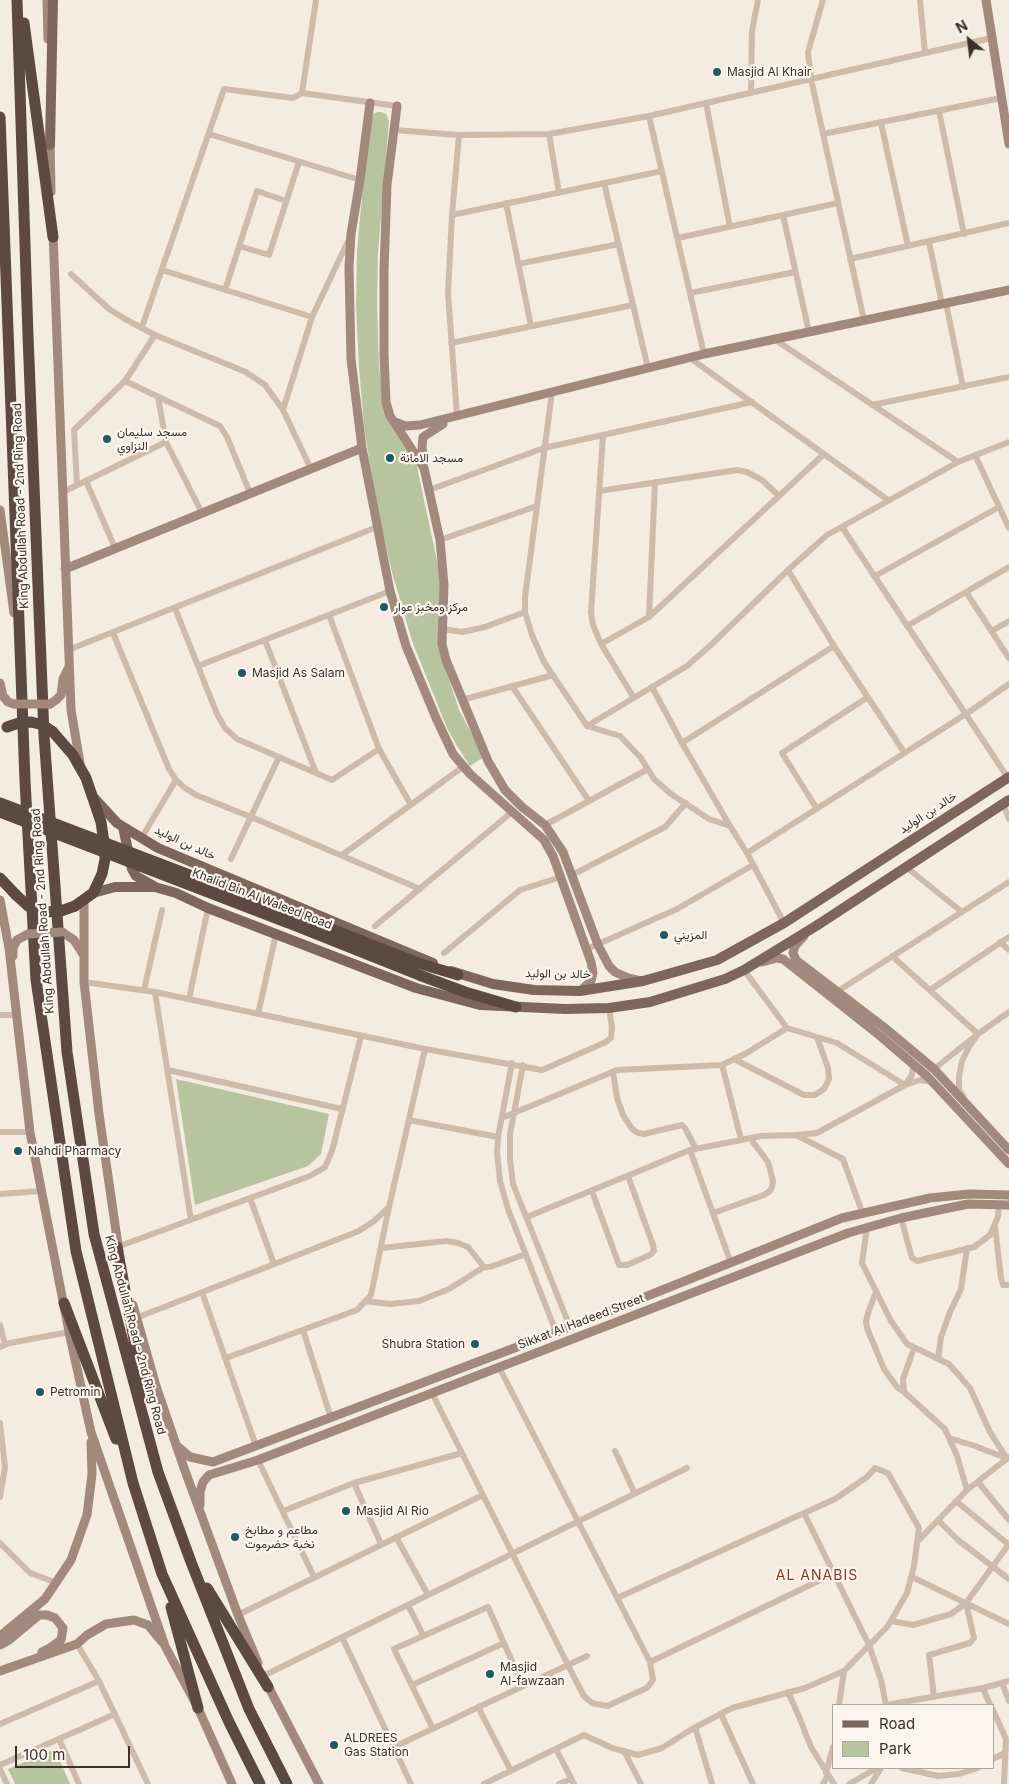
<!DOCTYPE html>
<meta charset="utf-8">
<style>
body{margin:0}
#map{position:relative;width:1009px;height:1784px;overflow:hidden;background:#f4ebe1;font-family:Inter,sans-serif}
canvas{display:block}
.legend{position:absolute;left:832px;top:1704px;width:162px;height:65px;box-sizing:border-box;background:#fbf5ee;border:1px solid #aea6a0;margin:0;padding:6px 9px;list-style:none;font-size:15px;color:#3b302b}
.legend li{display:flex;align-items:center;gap:10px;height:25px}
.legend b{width:25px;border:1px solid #aea6a0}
.north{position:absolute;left:944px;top:15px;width:50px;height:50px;-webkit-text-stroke:4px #fbf5ee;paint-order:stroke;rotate:331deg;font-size:14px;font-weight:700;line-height:20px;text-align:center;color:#3b302b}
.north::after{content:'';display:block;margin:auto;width:18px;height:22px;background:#3b302b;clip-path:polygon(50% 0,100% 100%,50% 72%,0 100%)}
.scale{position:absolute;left:15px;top:1746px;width:115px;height:22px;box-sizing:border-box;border:2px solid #3b302b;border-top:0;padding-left:6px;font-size:15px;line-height:18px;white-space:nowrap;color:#3b302b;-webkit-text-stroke:4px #fbf5ee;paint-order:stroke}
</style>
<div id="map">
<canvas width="1009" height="1784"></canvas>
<ul class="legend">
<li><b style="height:6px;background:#7d675c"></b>Road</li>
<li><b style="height:14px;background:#b8c4a0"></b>Park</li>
</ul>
<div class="north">N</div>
<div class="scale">100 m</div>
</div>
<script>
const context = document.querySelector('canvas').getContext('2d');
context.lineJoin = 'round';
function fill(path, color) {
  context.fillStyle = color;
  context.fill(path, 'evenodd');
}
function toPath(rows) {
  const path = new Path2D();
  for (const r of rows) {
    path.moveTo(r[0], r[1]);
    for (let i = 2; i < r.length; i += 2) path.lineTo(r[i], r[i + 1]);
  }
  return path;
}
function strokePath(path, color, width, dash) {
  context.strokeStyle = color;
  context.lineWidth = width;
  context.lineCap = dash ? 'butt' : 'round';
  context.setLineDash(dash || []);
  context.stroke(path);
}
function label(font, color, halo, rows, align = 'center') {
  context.font = font + ' Inter,Vazirmatn,sans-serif';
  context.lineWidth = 4.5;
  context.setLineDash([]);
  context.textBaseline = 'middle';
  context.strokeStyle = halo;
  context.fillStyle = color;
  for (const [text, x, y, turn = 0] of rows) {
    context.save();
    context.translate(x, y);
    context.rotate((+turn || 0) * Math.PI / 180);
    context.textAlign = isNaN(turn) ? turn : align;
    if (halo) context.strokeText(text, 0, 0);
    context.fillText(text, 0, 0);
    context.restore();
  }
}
fill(toPath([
 [377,112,382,112,386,114,389,121,378,252,377,304,379,366,386,418,416,462,441,580,441,655,459,710,484,757,470,766,457,746,447,728,412,641,392,572,375,499,364,426,359,367,356,304,357,251,369,121,372,115],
 [176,1079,329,1114,321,1154,308,1166,195,1205],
 [55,1749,70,1784,15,1784,8,1769]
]), '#b8c4a0');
strokePath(toPath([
 [823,0,808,52,811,79,864,320],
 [920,0,925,53],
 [302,93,316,0],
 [751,93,752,31,758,0],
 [706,103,730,227],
 [939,111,964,234],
 [649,116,704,354],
 [881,123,908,246],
 [394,130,459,135,549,134,649,116,991,38],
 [209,134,360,180],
 [549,134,559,193],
 [823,134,1001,98],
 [604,183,648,368],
 [506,203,531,326],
 [452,215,662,171],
 [783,215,809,332],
 [678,238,838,203],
 [929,242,942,304],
 [239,246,269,255,299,162],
 [850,259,1009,223],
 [518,264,619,244],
 [162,270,312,317],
 [71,274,109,309,125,319,155,335,246,372,265,385,283,410,311,469],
 [225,290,257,191,286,201],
 [690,293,795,272],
 [946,303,963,387],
 [142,327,224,89,293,98,302,93,397,106],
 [774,339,958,462],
 [451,343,633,305],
 [690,358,888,500],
 [125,381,220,426,227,437,250,493],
 [552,392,525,597,525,612,532,635,544,662,587,726,620,736,641,758,654,779,671,794,709,819,730,826,747,853,784,923],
 [158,397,166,442,202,513],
 [872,405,1009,377],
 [283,410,312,317,349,239],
 [457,416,448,293,452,215,459,135],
 [603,435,591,612,593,625,601,644,634,698],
 [975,455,1009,528],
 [86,481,115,548],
 [77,485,74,430,125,381,155,335],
 [429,490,544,448,752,402],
 [599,491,737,470,747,472,762,480,779,496],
 [63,492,166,442],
 [842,527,1008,778],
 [440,540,537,506],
 [788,570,834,646,904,752],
 [875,576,999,507],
 [966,592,1009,658],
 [175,608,217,714,225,728,237,739,332,780,379,749],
 [329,615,379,749,411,805],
 [649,617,655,482],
 [907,626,1009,567],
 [443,629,462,632,485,627,525,612],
 [992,631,1009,621],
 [113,633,169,769,176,780,185,788,196,795,251,817,420,889],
 [265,640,316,773],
 [601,644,649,617,824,454],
 [68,650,377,527],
 [198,666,390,591],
 [512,686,589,801],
 [652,687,682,743,730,826],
 [462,700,553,675],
 [587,726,687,666,713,643,788,570,827,535,958,462,1009,442],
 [682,743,834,646],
 [1003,804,1009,819],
 [817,809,782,753,868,697],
 [545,825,648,769],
 [142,837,176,780],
 [747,853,966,714,1009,684],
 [342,855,464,766],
 [231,859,279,757],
 [906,867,962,912],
 [572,875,665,827,686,803],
 [375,926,512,812],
 [1000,942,1009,950],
 [587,949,677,909,753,865],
 [444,953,520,890,561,877],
 [892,956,978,1034,934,1069],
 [744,970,787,1028,837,1043,905,1085,912,1075,913,1064],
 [84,982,155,992,425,1049,542,1070,606,1042,611,1038,612,1027,609,1008],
 [144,990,162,910],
 [930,990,1009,937],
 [838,991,1009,882],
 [155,992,191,1220],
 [189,999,208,908],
 [258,1014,276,934],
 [0,1015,16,1015],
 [734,1059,804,1095,815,1095,824,1089,829,1079,828,1068,817,1037],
 [512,1063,498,1137,497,1152,500,1181,508,1209,556,1332],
 [523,1065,510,1134,510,1159,513,1184,570,1327],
 [722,1065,741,1139],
 [168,1070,342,1109],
 [613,1072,617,1098,623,1115,632,1129,638,1133,644,1134,682,1125,685,1128,696,1149],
 [963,1096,959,1090,959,1076,962,1061,969,1047,978,1034,1009,1012],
 [502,1118,617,1070,722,1065,745,1054,787,1028],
 [409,1120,498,1137],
 [0,1132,30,1132],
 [797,1135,817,1133,905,1085,920,1080,933,1082],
 [690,1150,731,1263],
 [592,1191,619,1265,627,1265,650,1255,654,1251,653,1245,628,1176],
 [0,1194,41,1191],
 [250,1198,274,1264],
 [713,1213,764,1195,770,1191,772,1187,773,1181,768,1162,750,1138],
 [527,1217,690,1150,761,1136,796,1135,843,1159,862,1212],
 [901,1218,912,1258,917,1261,974,1247,990,1235,998,1217,999,1204],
 [867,1227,862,1263,891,1321,907,1344,949,1364,970,1388,990,1432,1007,1459],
 [995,1227,1001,1278,1003,1285,1009,1285],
 [117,1247,310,1176,325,1167,332,1151,361,1036],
 [381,1248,447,1241,458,1243,468,1247,484,1267,490,1267,526,1254],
 [202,1292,256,1446],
 [876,1292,868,1313,866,1322,867,1328,884,1369,897,1387,904,1392],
 [365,1301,390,1304,419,1301,449,1289,484,1267],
 [136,1318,359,1231,374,1221,389,1207,425,1049],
 [0,1325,5,1345],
 [303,1330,331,1418],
 [0,1347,10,1343,69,1332],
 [914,1348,903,1379,904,1392,945,1429,957,1456,967,1490],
 [226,1358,357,1310,371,1295,389,1207],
 [938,1359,941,1337,950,1312,961,1289,967,1248],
 [432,1393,576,1681,584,1696,592,1703,607,1706,647,1688,653,1680,650,1662,499,1367],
 [0,1423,5,1467,0,1497],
 [949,1438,975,1446,1006,1458],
 [615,1451,635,1494],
 [258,1460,314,1577],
 [978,1482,1009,1520],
 [354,1483,381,1544],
 [956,1501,1008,1544],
 [283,1511,354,1483,462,1453],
 [804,1513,869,1645,881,1680,886,1705],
 [938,1520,958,1540,1009,1579],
 [396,1537,428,1595],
 [917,1542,967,1490,1009,1457],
 [0,1543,30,1573,57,1583],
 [912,1577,1009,1624],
 [408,1605,423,1635],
 [238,1615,483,1495],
 [891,1621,913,1625,951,1614,966,1603,1009,1544],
 [342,1637,411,1784],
 [77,1644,99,1681,148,1784],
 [650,1662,835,1573],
 [263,1676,687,1468],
 [1002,1683,1009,1701],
 [412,1685,504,1643],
 [983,1688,990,1705],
 [788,1692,800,1719,811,1747,834,1784],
 [934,1697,929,1655,970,1643,974,1638,966,1603],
 [839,1705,844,1671],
 [886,1705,983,1688,1009,1681],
 [478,1707,511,1771],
 [993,1710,1006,1739,1004,1784],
 [721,1714,753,1784],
 [0,1724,99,1681],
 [695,1727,712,1784],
 [433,1729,394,1649,488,1607,523,1686],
 [59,1739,79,1784],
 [394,1747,587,1656],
 [556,1749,574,1784],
 [624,1751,641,1784],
 [993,1759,1005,1753],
 [0,1765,115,1714],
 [902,1768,938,1776,959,1774,978,1768],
 [0,1769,7,1784],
 [826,1773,833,1747],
 [484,1784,584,1735,612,1748,638,1755,662,1748,692,1729,732,1708,805,1688,844,1671,888,1626,907,1593,914,1566,919,1528,888,1473,875,1468,867,1477,835,1499,617,1598],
 [559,1784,571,1779],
 [823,1784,828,1775],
 [849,1784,877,1768],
 [871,1784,881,1768]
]), '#cdbbac', 6);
strokePath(toPath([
 [47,0,48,39],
 [986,0,1009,144],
 [370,103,360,180,351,234,349,267,351,359,362,448,390,591,406,646,436,718,453,754,470,774,544,840,553,856,591,962,593,973,591,981,580,991],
 [397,106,387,185,384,270,384,355,386,402,390,416,424,468,440,540,444,585,442,644,446,660,488,761,505,790,522,807,545,825,563,852,598,945,609,966,615,972,628,978,641,981],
 [50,140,51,192],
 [53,232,71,710,80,763],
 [395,422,405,426,420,425,704,354,1009,290],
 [424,462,422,447,423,437,443,424],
 [0,510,14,613],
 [65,569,362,448],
 [0,683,3,696,8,702,14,704],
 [50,704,56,700,61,695,63,679,68,669],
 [0,900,9,948,30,1132,69,1332,91,1432,165,1646,198,1708,232,1784],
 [84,901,84,982,99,1114,119,1252],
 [62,932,74,940,83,954],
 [804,936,795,946,793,953,796,960,885,1028,934,1069,1009,1150],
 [13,956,13,948,17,940,28,934],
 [762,962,777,958,783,959,879,1035,927,1076,1009,1164],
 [133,1305,156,1386,184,1468,238,1615,258,1663],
 [177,1446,190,1457,213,1462,570,1327,842,1218,930,1198,969,1194,1009,1195],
 [200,1505,200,1492,203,1482,209,1475,258,1460,848,1233,901,1218,968,1204,1009,1205],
 [0,1636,45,1599,71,1560,87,1515,92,1474,91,1442],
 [0,1645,9,1640,39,1615,47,1615,55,1618,63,1628,61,1640,50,1648,42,1652],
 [0,1671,77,1644,87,1635,106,1624,134,1620,148,1625,162,1642],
 [266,1682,319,1784]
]), '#a18a7d', 9);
strokePath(toPath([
 [50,145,53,0],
 [95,799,117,823,158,848,433,963],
 [123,827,132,869,136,876,154,886],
 [93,893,115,887,155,887,176,893,208,908,416,988,480,1005,565,1009,609,1008,650,1002,725,979,744,970,816,926,1009,800],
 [451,971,493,984,534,990,580,991,643,981,717,960,784,923,1009,777]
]), '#7d675c', 10);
strokePath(toPath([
 [17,0,28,336,44,735,67,1052,94,1234,158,1472,191,1562,249,1709,287,1784],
 [24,23,53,237],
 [0,117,25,781,36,980,76,1251,133,1483,162,1574,229,1722,260,1784],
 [53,732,73,755,86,778,101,822,105,849,105,859,102,874,93,893,75,906],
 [0,878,16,895],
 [292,914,418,963,458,975],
 [286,922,419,975,465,992,516,1007],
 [117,1247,145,1399],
 [64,1303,116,1439],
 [207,1588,268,1687],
 [171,1607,198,1708]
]), '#5c4a42', 11);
strokePath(toPath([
 [14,704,50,704],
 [28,934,62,932]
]), '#a18a7d', 9);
strokePath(toPath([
 [7,727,19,723,31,722,43,725,53,732],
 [0,803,292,914],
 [0,812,286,922],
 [16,895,28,906,44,912,61,911,75,906]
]), '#5c4a42', 11);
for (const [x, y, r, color] of [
 [717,72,5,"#1f5a5e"],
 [107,439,5,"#1f5a5e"],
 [390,458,5,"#1f5a5e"],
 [384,607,5,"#1f5a5e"],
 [242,673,5,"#1f5a5e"],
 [664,935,5,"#1f5a5e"],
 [18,1151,5,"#1f5a5e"],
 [475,1344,5,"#1f5a5e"],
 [40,1392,5,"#1f5a5e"],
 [346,1511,5,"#1f5a5e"],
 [235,1537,5,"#1f5a5e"],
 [490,1674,5,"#1f5a5e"],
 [334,1745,5,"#1f5a5e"]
]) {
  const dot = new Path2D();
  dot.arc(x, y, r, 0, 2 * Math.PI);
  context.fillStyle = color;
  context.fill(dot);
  strokePath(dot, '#fbf5ee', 2);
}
label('12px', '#3b302b', '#fbf5ee', [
 ["Masjid Al Khair",727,72],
 ["مسجد سليمان",117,432],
 ["النزاوي",117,446],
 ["مسجد الامانة",400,458],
 ["مركز ومخبز عوار",394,607],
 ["Masjid As Salam",252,673],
 ["المزيني",674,935],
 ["Nahdi Pharmacy",28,1151],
 ["Shubra Station",465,1344,"right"],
 ["Petromin",50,1392],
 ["Masjid Al Rio",356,1511],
 ["مطاعم و مطابخ",245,1530],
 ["نخبة حضرموت",245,1544],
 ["Masjid",500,1667],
 ["Al-fawzaan",500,1681],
 ["ALDREES",344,1738],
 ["Gas Station",344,1752]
], 'left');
label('12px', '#3b302b', '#fbf5ee', [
 ["King Abdullah Road - 2nd Ring Road",21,506,-92],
 ["خالد بن الوليد",928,813,-33],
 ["خالد بن الوليد",185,843,25],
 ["Khalid Bin Al Waleed Road",262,899,21],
 ["King Abdullah Road - 2nd Ring Road",43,911,-94],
 ["خالد بن الوليد",558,974,1],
 ["Sikkat Al Hadeed Street",581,1322,-21],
 ["King Abdullah Road - 2nd Ring Road",135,1335,75]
]);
context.letterSpacing = '1px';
label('14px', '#8c3b22', '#fbf5ee', [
 ["AL ANABIS",817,1576]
]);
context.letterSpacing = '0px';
</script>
